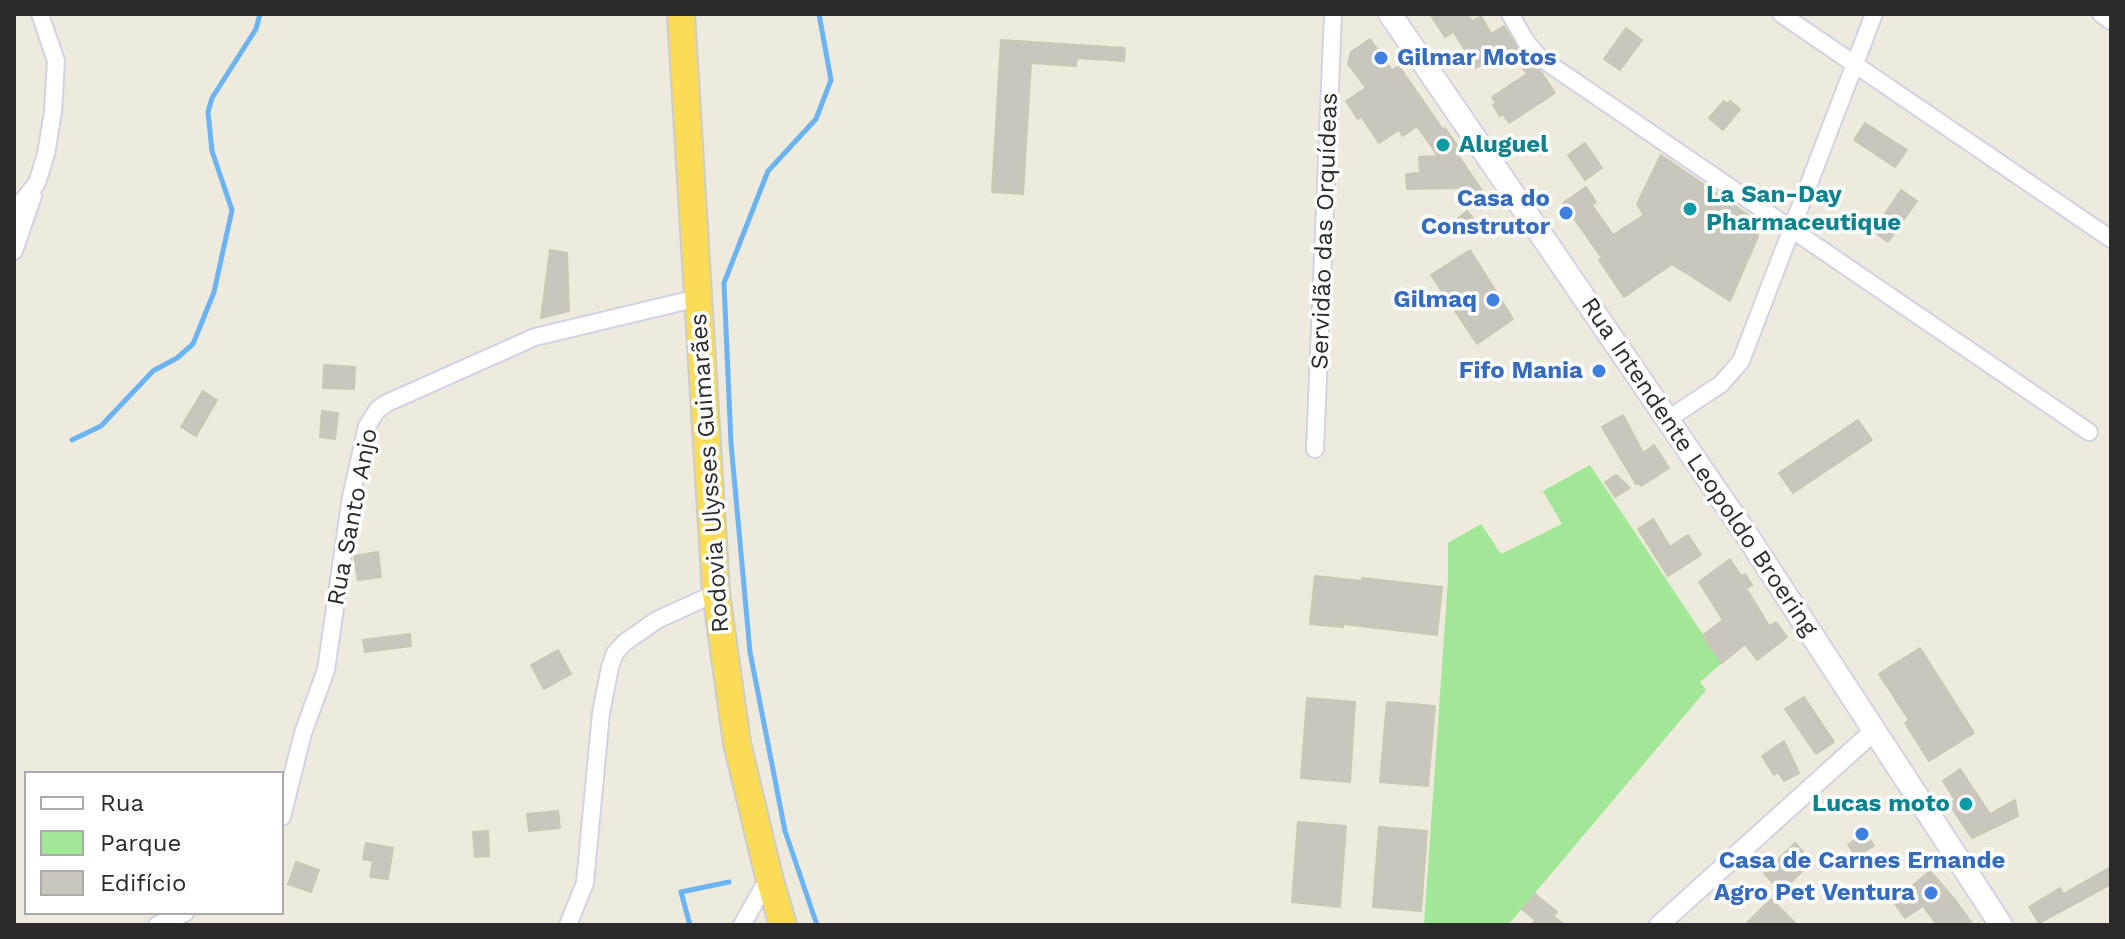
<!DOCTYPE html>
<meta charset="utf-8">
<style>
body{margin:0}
#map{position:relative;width:2125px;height:939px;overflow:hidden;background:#eeeadd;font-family:"Work Sans",sans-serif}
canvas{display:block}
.frame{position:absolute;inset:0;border:16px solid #2b2b2b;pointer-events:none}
.legend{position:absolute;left:24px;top:771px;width:260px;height:144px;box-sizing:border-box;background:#fff;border:2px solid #aaa;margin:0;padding:10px 14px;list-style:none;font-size:24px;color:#2b2b2b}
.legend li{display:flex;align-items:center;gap:16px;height:40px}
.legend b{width:40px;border:2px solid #aaa}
</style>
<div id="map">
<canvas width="2125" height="939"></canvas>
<div class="frame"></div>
<ul class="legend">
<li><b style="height:10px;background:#fff"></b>Rua</li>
<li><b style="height:22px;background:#a2e698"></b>Parque</li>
<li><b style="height:22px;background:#c9c7bd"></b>Edifício</li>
</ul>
</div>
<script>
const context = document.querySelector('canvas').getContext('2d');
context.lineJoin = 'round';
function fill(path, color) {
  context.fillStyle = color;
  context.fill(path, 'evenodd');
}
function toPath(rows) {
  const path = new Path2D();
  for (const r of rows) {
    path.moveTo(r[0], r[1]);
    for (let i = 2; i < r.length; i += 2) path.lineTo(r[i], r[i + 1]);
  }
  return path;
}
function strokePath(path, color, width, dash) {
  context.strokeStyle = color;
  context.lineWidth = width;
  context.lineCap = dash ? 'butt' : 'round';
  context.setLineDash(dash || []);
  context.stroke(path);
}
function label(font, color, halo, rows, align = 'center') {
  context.font = font + ' "Work Sans",sans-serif';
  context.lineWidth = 7;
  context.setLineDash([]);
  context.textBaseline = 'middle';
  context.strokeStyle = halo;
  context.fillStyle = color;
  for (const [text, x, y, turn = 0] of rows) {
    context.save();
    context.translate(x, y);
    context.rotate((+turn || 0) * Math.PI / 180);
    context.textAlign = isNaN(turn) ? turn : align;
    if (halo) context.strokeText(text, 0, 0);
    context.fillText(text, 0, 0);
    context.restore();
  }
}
fill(toPath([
 [1590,465,1722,663,1700,682,1706,690,1508,925,1424,925,1448,579,1448,543,1481,524,1501,554,1562,524,1543,491]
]), '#a2e698');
strokePath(toPath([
 [72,440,101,426,153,371,177,358,193,344,214,292,232,210,212,151,208,112,212,98,256,29,260,14],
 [690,925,681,892,729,882],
 [817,925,785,831,750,652,731,443,724,283,768,171,816,119,831,80,819,14]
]), '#6cb3f4', 5);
const building = toPath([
 [1430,14,1467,14,1472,21,1481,16,1491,34,1504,26,1519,50,1541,72,1555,93,1509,123,1503,114,1500,116,1493,105,1496,103,1492,97,1527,74,1509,48,1476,68,1454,32,1445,37,1430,14],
 [1626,28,1642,40,1620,70,1604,59,1626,28],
 [1370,39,1392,70,1399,66,1443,130,1445,128,1459,148,1455,151,1483,192,1468,202,1459,188,1407,189,1406,174,1420,173,1419,157,1438,156,1417,126,1403,136,1399,130,1379,143,1361,116,1358,119,1346,101,1366,88,1348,64,1351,52,1370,39],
 [1001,40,1125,48,1124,61,1077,58,1076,66,1031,63,1023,194,992,192,1001,40],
 [1724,101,1728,104,1730,101,1740,109,1723,130,1709,118,1724,101],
 [1865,123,1907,150,1895,167,1854,140,1865,123],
 [1585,143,1602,168,1585,180,1568,155,1585,143],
 [1661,155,1751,217,1758,236,1730,301,1672,264,1624,297,1599,260,1602,258,1563,203,1586,187,1596,202,1592,205,1613,235,1644,215,1637,204,1661,155],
 [1901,190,1917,201,1888,242,1873,231,1901,190],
 [1467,211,1478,224,1462,236,1452,223,1467,211],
 [550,250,567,253,569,311,541,318,550,250],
 [1470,250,1513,319,1477,344,1431,275,1470,250],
 [324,365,355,367,354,389,323,388,324,365],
 [203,391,217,400,196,436,181,427,203,391],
 [322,411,338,413,335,439,320,437,322,411],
 [1623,415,1643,453,1654,445,1669,468,1641,486,1639,483,1636,484,1602,427,1623,415],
 [1858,420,1872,440,1793,493,1779,473,1858,420],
 [1616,475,1630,488,1615,497,1605,482,1616,475],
 [1653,519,1670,547,1688,535,1701,555,1668,576,1638,529,1653,519],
 [378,552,381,577,358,580,354,556,378,552],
 [1730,559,1741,576,1745,574,1752,585,1746,588,1769,626,1776,622,1787,637,1757,660,1745,644,1722,663,1702,636,1723,620,1699,582,1730,559],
 [1315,576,1362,581,1362,578,1442,587,1437,635,1343,624,1343,627,1310,624,1315,576],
 [410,634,411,646,365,652,363,640,410,634],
 [1920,648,1974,733,1929,761,1905,723,1909,720,1879,674,1920,648],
 [558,650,571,674,544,689,531,665,558,650],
 [1804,697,1834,742,1816,754,1785,709,1804,697],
 [1307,698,1355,702,1350,782,1301,778,1307,698],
 [1387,702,1435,706,1428,786,1380,782,1387,702],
 [1784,741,1799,773,1784,781,1778,772,1774,775,1762,756,1784,741],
 [1960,769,1990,814,2015,800,2018,816,1972,838,1949,804,1955,800,1943,781,1960,769],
 [558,811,560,828,529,831,527,814,558,811],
 [1298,822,1346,826,1340,907,1292,902,1298,822],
 [1379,827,1427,831,1421,911,1373,907,1379,827],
 [488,831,489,856,475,857,473,832,488,831],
 [1865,832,1874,846,1856,856,1848,845,1865,832],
 [366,843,393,848,388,879,370,877,373,861,363,859,366,843],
 [1795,843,1812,862,1790,883,1791,884,1783,894,1764,873,1795,843],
 [296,862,319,870,311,892,288,884,296,862],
 [2111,867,2111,884,2039,923,2029,907,2060,888,2063,894,2111,867],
 [1930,871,1956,901,1973,925,1937,925,1923,906,1905,918,1895,904,1913,892,1910,888,1930,871],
 [1535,894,1557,912,1553,916,1564,925,1531,925,1535,920,1522,909,1535,894],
 [1771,899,1797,925,1745,925,1771,899]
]);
fill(building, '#c9c7bd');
strokePath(building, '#c9c7b6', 2);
const minor = toPath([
 [1510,14,1527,43,1539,57,2089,432],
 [1781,14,2111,239],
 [2101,14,2111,21],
 [14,212,37,183,46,154,53,112,56,61,40,14],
 [14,251,33,196],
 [1668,419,1721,384,1741,361,1874,14],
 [1315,449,1333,14],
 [282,817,303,733,326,670,351,497,367,426,378,409,387,403,535,337,698,298],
 [157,925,185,913],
 [568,925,585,883,601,713,610,667,615,653,624,643,657,620,716,593],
 [742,925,769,877]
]);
const tertiary = toPath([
 [1659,925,1874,731]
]);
const secondary = toPath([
 [1390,14,1750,540,2001,925]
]);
const trunk = toPath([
 [681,14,716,593,737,743,769,877,783,925]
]);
strokePath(minor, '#d3d2e5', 20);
strokePath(tertiary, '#d3d2e5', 22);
strokePath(secondary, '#d3d2e5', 26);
strokePath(trunk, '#ccc', 30);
strokePath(minor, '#fff', 16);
strokePath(tertiary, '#fff', 18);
strokePath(secondary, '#fff', 22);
strokePath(trunk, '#fadc58', 26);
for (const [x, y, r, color] of [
 [1381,58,8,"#3f7fe0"],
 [1443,145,8,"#0f9aa8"],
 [1690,209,8,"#0f9aa8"],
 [1566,213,8,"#3f7fe0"],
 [1493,300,8,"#3f7fe0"],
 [1599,371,8,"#3f7fe0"],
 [1966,804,8,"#0f9aa8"],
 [1862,834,8,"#3f7fe0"],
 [1931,893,8,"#3f7fe0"]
]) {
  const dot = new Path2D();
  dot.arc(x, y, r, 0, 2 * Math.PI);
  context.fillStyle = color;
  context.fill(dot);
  strokePath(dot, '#fff', 3);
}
label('bold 24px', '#366cbe', '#fff', [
 ["Gilmar Motos",1397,58,"left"],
 ["Casa do",1550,199],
 ["Construtor",1550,227],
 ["Gilmaq",1477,300],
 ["Fifo Mania",1583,371],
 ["Casa de Carnes Ernande",1862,861,"center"],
 ["Agro Pet Ventura",1915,893]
], 'right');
label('bold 24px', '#0d838f', '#fff', [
 ["Aluguel",1459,145],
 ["La San-Day",1706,195],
 ["Pharmaceutique",1706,223],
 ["Lucas moto",1950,804,"right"]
], 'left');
label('24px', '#2b2b2b', '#fff', [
 ["Servidão das Orquídeas",1325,231,-88],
 ["Rua Intendente Leopoldo Broering",1699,467,56],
 ["Rodovia Ulysses Guimarães",710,473,-94],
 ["Rua Santo Anjo",353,517,-79]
]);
</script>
